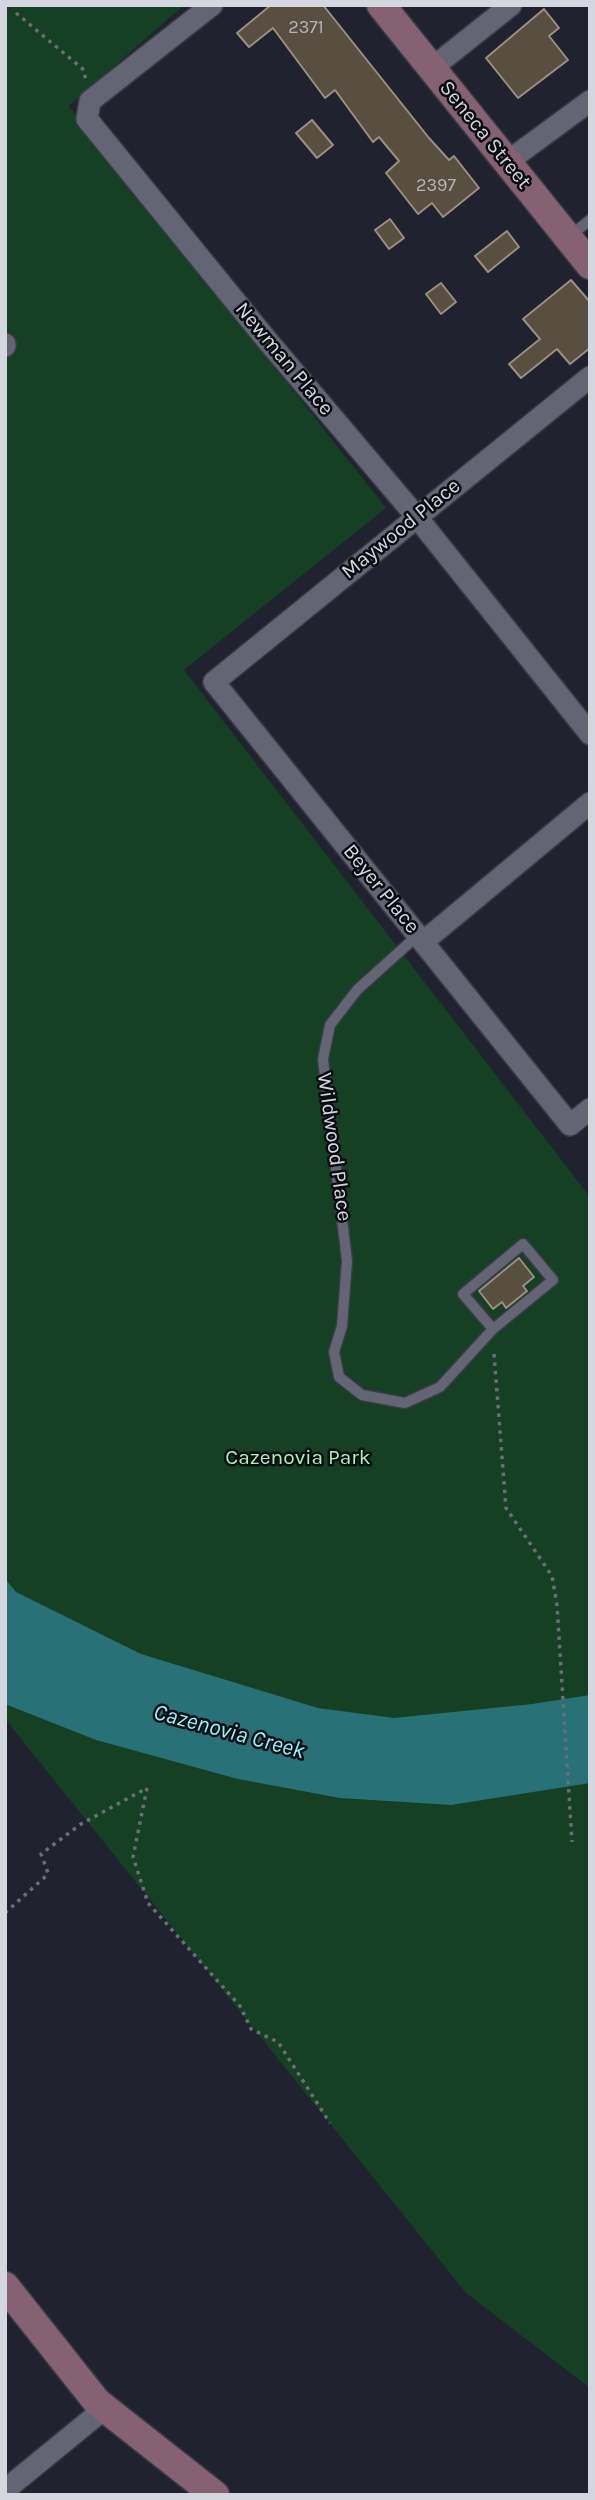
<!DOCTYPE html>
<style>
body{margin:0}
#map{position:relative;width:595px;height:2500px;overflow:hidden;background:#20222f;font-family:Karla,sans-serif}
canvas{display:block}
.frame{position:absolute;inset:0;border:7px solid #d5d7e0;pointer-events:none}
</style>
<div id="map">
<canvas width="595" height="2500"></canvas>
<div class="frame"></div>
</div>
<script>
const context = document.querySelector('canvas').getContext('2d');
context.lineJoin = 'round';
function fill(path, color) {
  context.fillStyle = color;
  context.fill(path, 'evenodd');
}
function toPath(rows) {
  const path = new Path2D();
  for (const r of rows) {
    path.moveTo(r[0], r[1]);
    for (let i = 2; i < r.length; i += 2) path.lineTo(r[i], r[i + 1]);
  }
  return path;
}
function strokePath(path, color, width, dash) {
  context.strokeStyle = color;
  context.lineWidth = width;
  context.lineCap = dash ? 'butt' : 'round';
  context.setLineDash(dash || []);
  context.stroke(path);
}
function label(font, color, halo, rows, align = 'center') {
  context.font = font + ' Karla,sans-serif';
  context.lineWidth = 5;
  context.setLineDash([]);
  context.textBaseline = 'middle';
  context.strokeStyle = halo;
  context.fillStyle = color;
  for (const [text, x, y, turn = 0] of rows) {
    context.save();
    context.translate(x, y);
    context.rotate((+turn || 0) * Math.PI / 180);
    context.textAlign = isNaN(turn) ? turn : align;
    if (halo) context.strokeText(text, 0, 0);
    context.fillText(text, 0, 0);
    context.restore();
  }
}
fill(toPath([
 [5,5,184,5,69,106,386,508,184,670,590,1197,590,2388,466,2293,5,1719]
]), '#154023');
fill(toPath([
 [5,1579,16,1592,141,1654,318,1708,394,1718,532,1704,590,1695,590,1783,451,1805,340,1798,238,1779,96,1740,5,1704]
]), '#277177');
const building = toPath([
 [271,5,323,5,429,138,449,160,454,156,479,188,443,217,432,203,418,214,386,173,399,161,379,137,373,142,335,90,325,98,273,28,249,47,237,33,271,5],
 [544,9,559,28,549,36,568,60,518,98,486,58,544,9],
 [312,120,333,145,317,158,296,133,312,120],
 [390,219,404,238,389,249,375,230,390,219],
 [507,231,519,247,488,272,475,256,507,231],
 [571,280,590,302,590,348,570,364,557,349,521,378,509,364,540,339,523,319,571,280],
 [441,283,456,302,441,314,426,294,441,283],
 [519,1258,534,1277,523,1286,527,1291,506,1308,502,1302,493,1309,479,1291,519,1258]
]);
fill(building, '#584f40');
strokePath(building, '#9a8f80', 2);
const lane = toPath([
 [570,236,590,220],
 [418,935,357,990,330,1025,323,1059,347,1261,342,1326,334,1352,339,1377,362,1395,405,1403,440,1387,493,1329,553,1280,523,1244,463,1294,493,1329]
]);
const street = toPath([
 [212,5,90,101,87,119,266,339,416,516,590,734],
 [432,68,511,5],
 [507,162,590,101],
 [5,344,5,346],
 [590,377,214,682,570,1125,590,1109],
 [423,942,590,803],
 [5,2490,104,2409]
]);
const secondary = toPath([
 [381,5,590,265],
 [5,2286,97,2402,215,2495]
]);
strokePath(lane, '#3b3c47', 13);
strokePath(street, '#3b3c47', 24);
strokePath(secondary, '#3b3c47', 31);
strokePath(toPath([
 [16,13,84,70,86,82],
 [494,1354,506,1508,552,1576,557,1605,572,1842],
 [147,1788,133,1857,148,1903,240,2006,251,2029,278,2042,330,2123],
 [5,1913,46,1876,48,1873,41,1854,81,1824,147,1788]
]), '#6b6d78', 3.5, [3.5, 5]);
strokePath(lane, '#636575', 10);
strokePath(street, '#636575', 21);
strokePath(secondary, '#856173', 28);
label('18px', '#b6b5b8', null, [
 ["2371",306,28],
 ["2397",436,186]
]);
label('21px', '#d5d7e0', '#0b0c12', [
 ["Seneca Street",485,135,51],
 ["Newman Place",284,359,50],
 ["Maywood Place",401,529,-39],
 ["Beyer Place",381,889,51],
 ["Wildwood Place",334,1147,82]
]);
label('21px', '#a2f6b6', '#0b0c12', [
 ["Cazenovia Park",298,1458]
]);
label('italic 23px', '#8ff5fe', '#0b0c12', [
 ["Cazenovia Creek",229,1732,15]
]);
</script>
